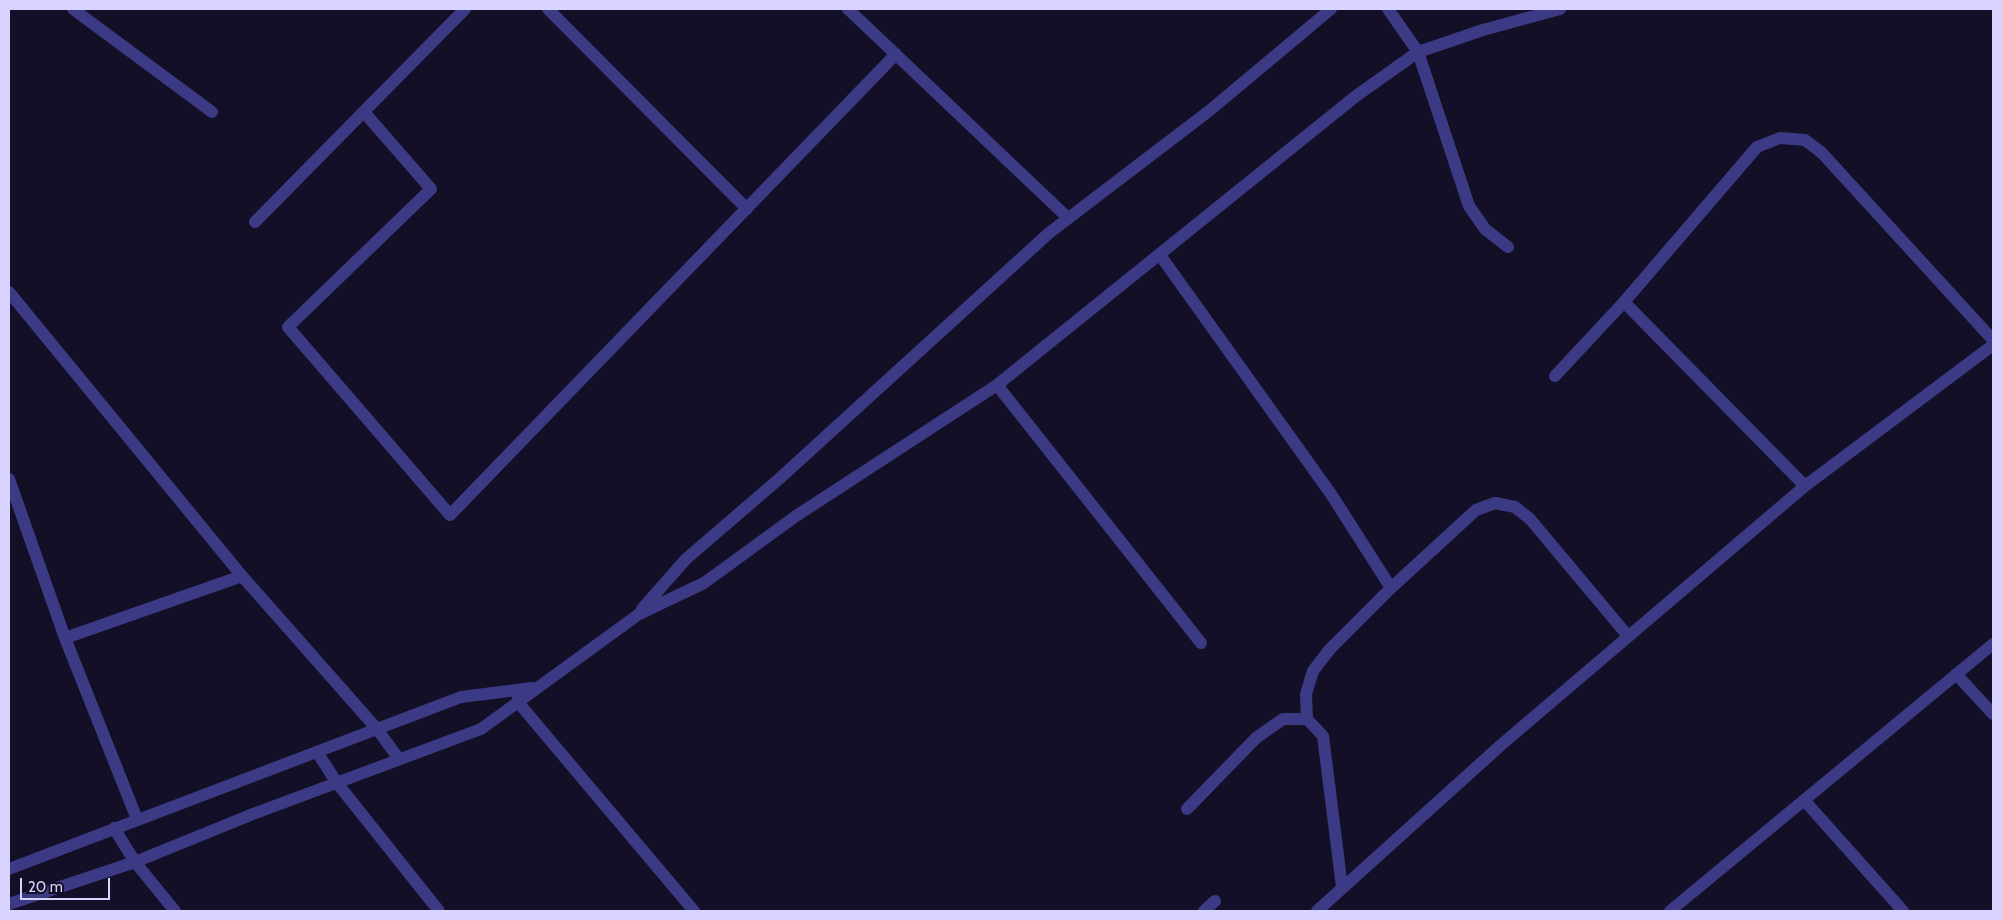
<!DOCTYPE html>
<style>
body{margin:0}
#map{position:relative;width:2002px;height:920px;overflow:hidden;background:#130f26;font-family:Cabin,sans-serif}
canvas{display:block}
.frame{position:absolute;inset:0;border:10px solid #d9d4ff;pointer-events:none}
.scale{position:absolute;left:20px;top:878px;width:90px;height:22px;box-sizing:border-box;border:2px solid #d9d4ff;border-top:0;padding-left:6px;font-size:15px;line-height:18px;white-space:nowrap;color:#d9d4ff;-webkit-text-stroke:4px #130f26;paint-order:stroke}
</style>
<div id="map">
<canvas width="2002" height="920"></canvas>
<div class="frame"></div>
<div class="scale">20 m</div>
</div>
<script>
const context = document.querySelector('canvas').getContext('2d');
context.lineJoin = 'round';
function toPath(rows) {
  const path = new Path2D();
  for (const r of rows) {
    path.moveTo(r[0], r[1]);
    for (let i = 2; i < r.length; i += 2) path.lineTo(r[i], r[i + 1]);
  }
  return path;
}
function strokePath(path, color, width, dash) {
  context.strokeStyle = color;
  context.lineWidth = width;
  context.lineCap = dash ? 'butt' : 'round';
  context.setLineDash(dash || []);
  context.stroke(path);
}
strokePath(toPath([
 [73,9,212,112],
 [548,9,747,209],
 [848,9,1068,218],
 [1388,9,1418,52,1469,206,1485,229,1508,247],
 [364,112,431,189,288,327,450,515,896,54],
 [255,222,465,9],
 [1160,255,1331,494,1391,588],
 [9,292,242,576,377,729,399,759],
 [1624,302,1805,486,1993,345],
 [1555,376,1624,302,1757,147,1780,138,1805,140,1822,153,1993,340],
 [997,385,1201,643],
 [9,479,65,638,137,819],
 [642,609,686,559,779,479,1049,233,1209,111,1331,9],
 [65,638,242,576],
 [1956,674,1993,714],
 [517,701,694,911],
 [1307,719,1306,694,1313,671,1330,649,1391,588,1476,510,1495,503,1515,507,1530,519,1628,636],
 [317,752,337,783,439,911],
 [1804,800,1903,911],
 [1187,809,1256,738,1283,719,1307,719,1323,736,1342,887],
 [114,828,135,862,175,911],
 [9,869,461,697,533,688],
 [9,904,135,862,253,814,481,729,639,614,704,583,796,516,997,385,1356,96,1418,52,1483,30,1560,9],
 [1204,911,1215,901],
 [1317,911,1501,745,1805,486],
 [1670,911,1993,644]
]), '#3d3a85', 12);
</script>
